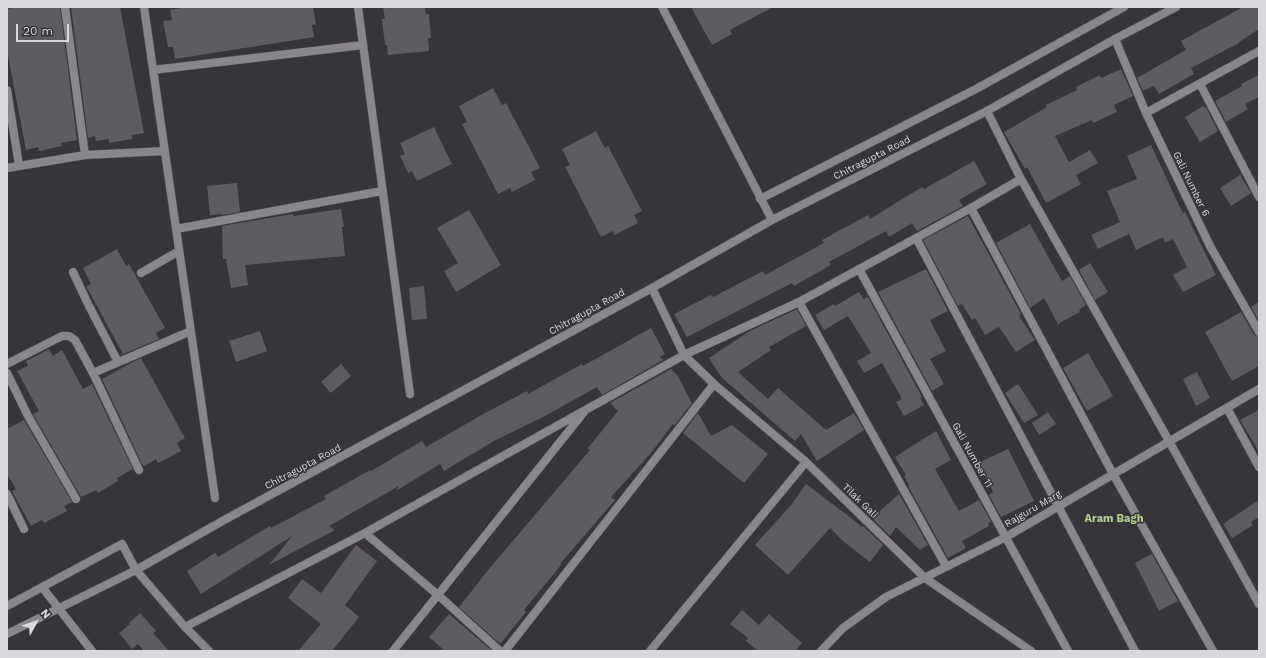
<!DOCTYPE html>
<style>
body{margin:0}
#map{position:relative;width:1266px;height:658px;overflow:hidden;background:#37343b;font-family:"Work Sans",sans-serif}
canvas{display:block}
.frame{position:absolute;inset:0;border:8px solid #dad8dd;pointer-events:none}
.north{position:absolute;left:16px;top:602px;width:40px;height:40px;-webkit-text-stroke:3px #37343b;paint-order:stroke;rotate:50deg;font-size:11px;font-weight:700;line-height:16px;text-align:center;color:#dad8dd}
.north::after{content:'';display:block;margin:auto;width:14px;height:18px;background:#dad8dd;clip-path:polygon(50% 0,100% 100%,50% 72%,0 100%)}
.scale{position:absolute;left:16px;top:24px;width:53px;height:18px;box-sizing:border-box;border:2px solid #dad8dd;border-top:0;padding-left:5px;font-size:12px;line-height:14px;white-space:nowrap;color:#dad8dd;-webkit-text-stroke:3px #37343b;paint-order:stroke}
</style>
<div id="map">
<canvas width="1266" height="658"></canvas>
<div class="frame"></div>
<div class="north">N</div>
<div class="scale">20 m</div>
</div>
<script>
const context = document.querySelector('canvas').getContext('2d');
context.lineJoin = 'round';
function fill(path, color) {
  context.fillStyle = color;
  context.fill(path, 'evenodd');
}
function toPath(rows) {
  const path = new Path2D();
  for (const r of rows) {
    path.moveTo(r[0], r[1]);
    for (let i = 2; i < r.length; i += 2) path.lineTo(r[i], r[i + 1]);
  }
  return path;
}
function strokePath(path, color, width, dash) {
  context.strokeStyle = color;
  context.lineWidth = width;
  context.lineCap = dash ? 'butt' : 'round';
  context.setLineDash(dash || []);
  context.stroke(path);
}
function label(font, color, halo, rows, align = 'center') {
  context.font = font + ' "Work Sans",sans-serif';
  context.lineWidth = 3;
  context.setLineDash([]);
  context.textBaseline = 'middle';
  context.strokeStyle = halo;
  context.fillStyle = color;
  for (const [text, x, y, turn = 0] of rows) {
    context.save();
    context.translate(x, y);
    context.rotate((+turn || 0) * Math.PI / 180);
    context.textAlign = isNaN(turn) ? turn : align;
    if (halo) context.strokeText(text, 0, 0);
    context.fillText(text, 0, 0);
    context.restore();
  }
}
fill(toPath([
 [11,7,60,7,77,140,61,143,62,146,39,151,38,147,26,150,7,50,7,9,12,8],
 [71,7,120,7,144,133,132,135,132,139,109,143,109,139,96,141,95,136,88,138],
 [187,7,313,7,316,24,312,25,314,37,175,59,173,47,168,47,163,21,172,20,170,10],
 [383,7,425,7,426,14,429,14,431,38,428,38,429,51,388,55,387,45,385,45,382,19,385,19],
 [691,7,773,7,730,30,732,34,712,45],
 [1243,7,1259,7,1259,29,1239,42,1239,43,1191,68,1194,74,1159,94,1154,86,1143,91,1137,78,1186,50,1181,41],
 [1121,69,1133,96,1114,105,1117,112,1093,123,1092,120,1055,136,1069,162,1090,150,1098,163,1076,175,1081,184,1046,203,1027,167,1025,169,1004,132,1047,107,1046,105,1077,90,1076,87,1100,75,1101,78],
 [1259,75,1259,97,1245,104,1248,109,1226,122,1215,101,1242,86,1241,84],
 [493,88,502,105,506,103,540,168,531,172,535,180,512,192,510,188,498,194,462,124,467,122,459,106],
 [1203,106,1204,108,1206,107,1218,131,1200,142,1185,117],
 [434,127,452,164,417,181,412,171,408,173,400,156,405,154,400,143],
 [596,131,605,148,608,146,642,211,634,215,638,223,615,235,613,231,601,237,565,167,570,165,562,149],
 [1151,145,1177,201,1183,213,1185,212,1216,275,1183,292,1173,275,1187,267,1173,239,1165,243,1163,237,1136,250,1129,234,1098,249,1091,235,1120,222,1107,191,1137,179,1127,156],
 [974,161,987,184,959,200,963,206,917,231,912,223,889,237,886,231,829,262,831,265,794,286,792,283,687,337,674,314,711,295,713,297,763,271,765,275,824,243,822,240,868,215,870,219,922,187,924,189],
 [1240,175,1251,193,1231,206,1220,188],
 [237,183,240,212,222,215,222,214,210,215,207,186],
 [341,209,344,227,342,227,345,256,245,265,248,285,231,288,226,259,223,259,222,226,293,214,293,216],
 [469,210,501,265,456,292,444,271,458,263,437,228],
 [968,216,1021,314,1019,316,1035,340,1016,352,999,327,985,335,975,318,972,320,962,304,958,306,923,240],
 [1030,224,1062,281,1070,276,1086,305,1079,310,1080,312,1058,324,1044,298,1030,308,996,243],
 [117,249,126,266,129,264,165,328,156,333,159,339,123,354,86,286,91,284,83,268],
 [1090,263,1108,292,1095,300,1079,270],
 [926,269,948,311,930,320,946,351,930,359,944,384,932,391,878,292],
 [424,286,427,319,412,320,409,288],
 [859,292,864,299,868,297,922,397,920,398,924,405,904,416,896,402,902,399,882,363,864,373,857,361,871,353,848,316,824,330,815,315,834,304,835,306],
 [1259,302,1259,321,1251,307],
 [797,309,806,326,769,347,771,350,738,372,768,399,778,388,826,430,854,413,864,430,817,461,801,434,795,441,722,378,709,358,748,332],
 [1241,312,1254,335,1259,337,1259,366,1232,381,1205,332],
 [651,328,665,354,660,357,663,360,602,395,597,387,545,416,494,441,444,471,440,464,396,491,399,486,329,526,335,530,269,565,292,536,201,594,187,571,215,553,218,557,270,526,271,528,326,499,324,496,370,470,371,471,422,441,426,447,485,413,527,391,528,394,582,364,583,366],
 [260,331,267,351,236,362,229,341],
 [49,349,53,356,62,350,83,389,92,384,133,469,117,478,118,481,98,493,96,490,81,497,33,414,39,411,17,371,28,366,26,361],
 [1088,353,1113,396,1087,411,1063,368],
 [141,358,185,438,177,443,181,451,158,463,156,459,144,466,142,464,102,379,129,364],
 [341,364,351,376,331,393,321,382],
 [671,369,677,375,692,403,674,426,673,424,651,453,611,497,615,500,560,564,561,565,524,610,526,612,501,643,498,642,459,607,489,569,590,450,588,448,618,411,610,403],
 [1197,372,1210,398,1196,406,1183,379],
 [1018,384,1038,415,1024,423,1005,393],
 [1259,410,1259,452,1240,420],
 [1048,412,1056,424,1039,435,1032,423],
 [698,413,711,436,732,425,768,454,744,483,683,433],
 [24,420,72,502,64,506,67,511,44,523,42,520,31,526,12,491,16,489,7,474,7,429],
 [936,431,951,460,935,469,959,511,979,500,991,522,988,523,989,526,962,541,966,548,948,558,908,486,909,485,904,476,906,475,895,457],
 [1008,449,1034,501,1001,517,989,495,993,492,978,463],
 [806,484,851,518,862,527,863,526,883,545,870,562,844,542,830,528,788,575,755,545,791,505],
 [899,494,928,545,920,550,896,527,890,536,872,518],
 [1259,500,1259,517,1251,522,1253,525,1232,538,1223,524],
 [356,545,377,561,345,605,359,617,332,651,298,651,321,624,288,598,302,579,321,593],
 [1152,554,1178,601,1159,611,1135,563],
 [742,610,759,625,769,614,802,643,795,651,758,651,746,641,748,638,730,624],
 [140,613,156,631,153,633,169,651,144,651,138,644,132,649,119,633,130,624,129,623],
 [449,614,491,650,490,651,445,651,429,637]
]), '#5f5b63');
const minor = toPath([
 [65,7,85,155],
 [144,7,215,498],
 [358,7,410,394],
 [1115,39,1146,113,1210,246,1259,332],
 [153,70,363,45],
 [1200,84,1259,197],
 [7,90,19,165],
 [987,111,1021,179,1169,441,1259,604],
 [1146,113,1259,51],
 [7,168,85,155,165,151],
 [971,208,1113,474,1213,651],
 [176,229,382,191],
 [916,238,1135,651],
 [859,269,1068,651],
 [73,272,88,304,118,362],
 [141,273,179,251],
 [652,288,684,355,714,384,806,462,925,578,1031,651],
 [799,302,946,566],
 [7,364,62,336,69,336,75,340,93,373,139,470],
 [7,373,28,416,76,499],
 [93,373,191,331],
 [1227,408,1259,467],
 [7,494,24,529],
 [365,533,438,595,500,651],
 [122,544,136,570,185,627,209,651],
 [185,627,365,533,684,355,799,302,971,208,1021,179],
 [393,651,584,412],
 [505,651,714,384],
 [650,651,806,462],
 [821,651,843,628,886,597,1006,537,1259,389]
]);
const tertiary = toPath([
 [662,7,772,220],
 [760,199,976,89,1124,7],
 [42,587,92,651],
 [7,606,122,544],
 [7,634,136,570,226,519,652,288,772,220,987,111,1115,39,1176,7]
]);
strokePath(minor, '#535056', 9);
strokePath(tertiary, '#535056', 9);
strokePath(minor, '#8a868e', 8);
strokePath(tertiary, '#8a868e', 8);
label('10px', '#dad8dd', '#37343b', [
 ["Chitragupta Road",872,158,-27],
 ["Gali Number 6",1191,184,64],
 ["Chitragupta Road",587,312,-29],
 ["Gali Number 11",972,455,61],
 ["Chitragupta Road",303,467,-28],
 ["Tilak Gali",860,501,44],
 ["Rajguru Marg",1033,509,-30]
]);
label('bold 11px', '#b1ce87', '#37343b', [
 ["Aram Bagh",1114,519]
]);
</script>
